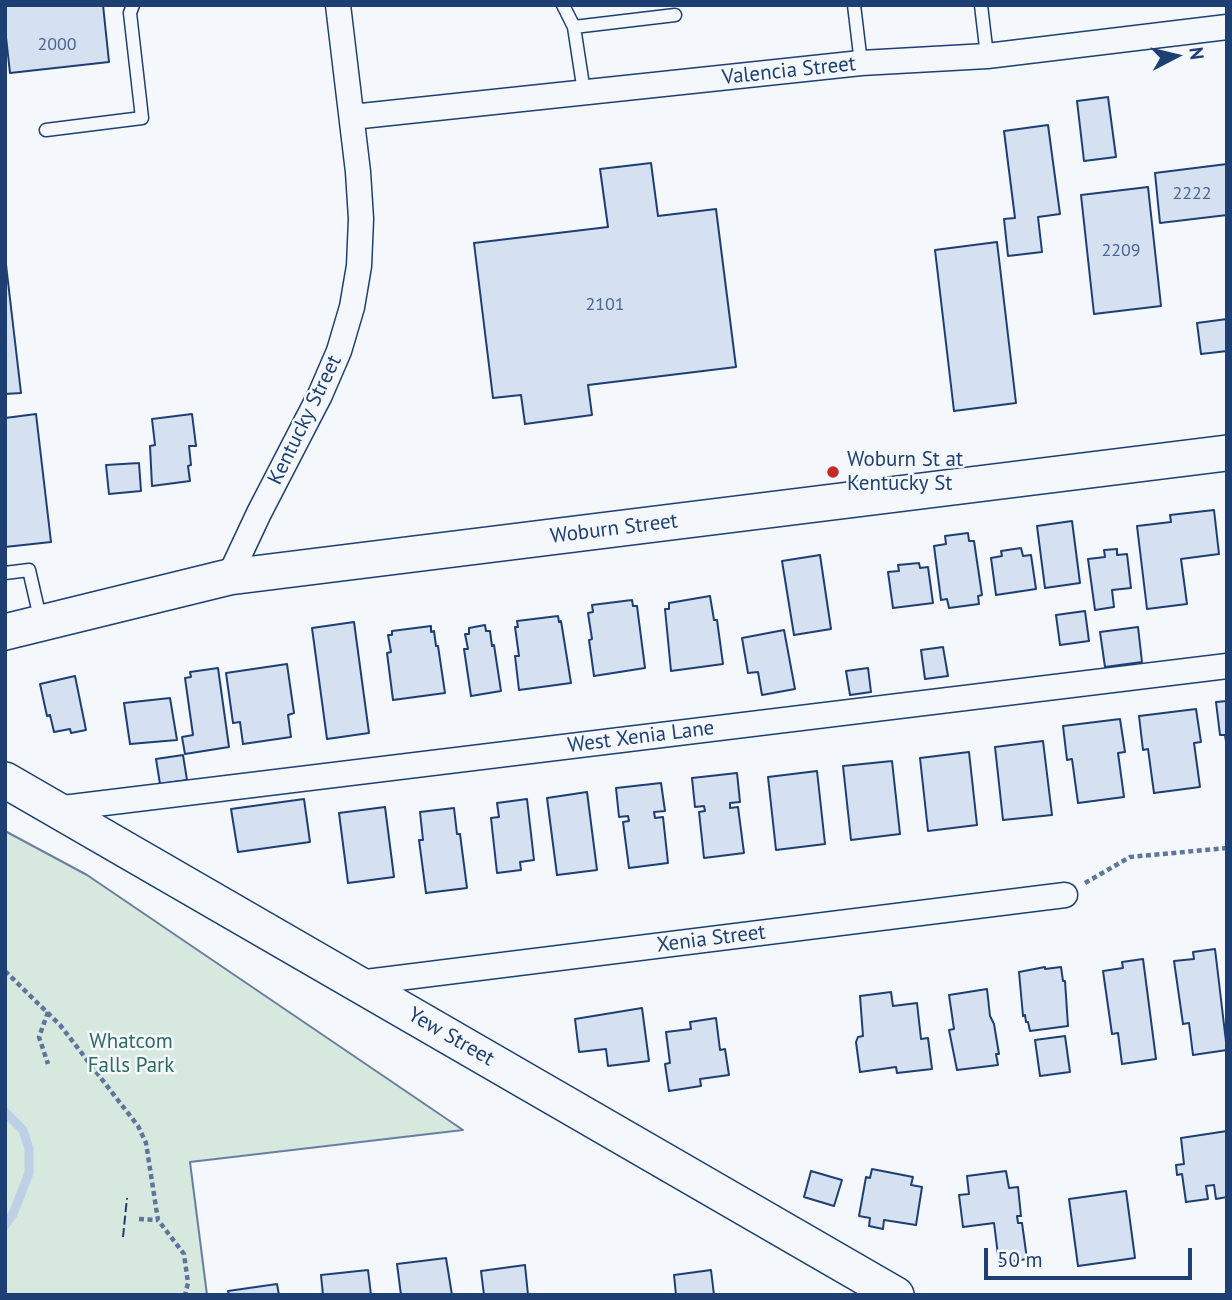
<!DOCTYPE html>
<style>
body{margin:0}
#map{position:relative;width:1232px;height:1300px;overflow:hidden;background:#f4f7fb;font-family:"PT Sans",sans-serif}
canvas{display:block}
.frame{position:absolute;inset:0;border:7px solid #1d3f73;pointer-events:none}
.north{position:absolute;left:1141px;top:21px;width:70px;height:70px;-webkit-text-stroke:5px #f4f7fb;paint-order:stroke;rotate:83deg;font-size:19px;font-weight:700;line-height:28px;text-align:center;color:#1d3f73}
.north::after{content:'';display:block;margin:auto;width:24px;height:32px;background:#1d3f73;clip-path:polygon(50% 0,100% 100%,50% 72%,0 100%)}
.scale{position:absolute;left:984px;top:1248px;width:208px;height:32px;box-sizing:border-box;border:4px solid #1d3f73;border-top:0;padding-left:9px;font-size:21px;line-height:24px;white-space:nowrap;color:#1d3f73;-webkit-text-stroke:5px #f4f7fb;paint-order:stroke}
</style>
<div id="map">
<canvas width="1232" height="1300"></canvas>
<div class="frame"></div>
<div class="north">N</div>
<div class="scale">50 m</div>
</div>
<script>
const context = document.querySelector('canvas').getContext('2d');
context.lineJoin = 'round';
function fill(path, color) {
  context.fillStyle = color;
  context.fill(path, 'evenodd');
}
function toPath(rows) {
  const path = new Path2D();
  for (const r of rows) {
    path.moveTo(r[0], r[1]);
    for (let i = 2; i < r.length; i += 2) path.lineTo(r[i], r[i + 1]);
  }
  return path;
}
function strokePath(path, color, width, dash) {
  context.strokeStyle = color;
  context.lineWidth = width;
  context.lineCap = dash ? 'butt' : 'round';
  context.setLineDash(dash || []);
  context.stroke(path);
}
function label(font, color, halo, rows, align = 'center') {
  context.font = font + ' "PT Sans",sans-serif';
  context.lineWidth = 5;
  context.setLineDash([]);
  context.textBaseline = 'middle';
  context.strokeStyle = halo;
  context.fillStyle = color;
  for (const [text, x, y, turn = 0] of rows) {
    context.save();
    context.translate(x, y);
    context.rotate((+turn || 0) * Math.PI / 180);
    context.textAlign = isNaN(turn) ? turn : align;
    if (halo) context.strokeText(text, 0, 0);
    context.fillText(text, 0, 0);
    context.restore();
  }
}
const green = toPath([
 [5,831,87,875,463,1130,190,1162,207,1295,5,1295,5,831]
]);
fill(green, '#d7e8df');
strokePath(green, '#687fa3', 2);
strokePath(toPath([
 [5,1112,23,1130,29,1149,29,1173,13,1214,5,1225]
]), '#bed0e5', 9);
const building = toPath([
 [5,5,103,5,109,62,10,73,5,28,5,5],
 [1108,97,1116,157,1084,161,1077,101,1108,97],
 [1048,125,1060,214,1038,217,1042,252,1008,256,1004,219,1015,218,1004,131,1048,125],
 [651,163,658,216,716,209,736,367,588,385,592,415,525,424,521,395,493,398,474,243,608,227,600,169,651,163],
 [1227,164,1227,215,1160,223,1155,173,1227,164],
 [1148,187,1161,306,1094,314,1081,195,1148,187],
 [997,242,1016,403,954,411,935,250,997,242],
 [5,256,21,393,5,394,5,256],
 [1227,319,1227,351,1201,354,1197,323,1227,319],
 [36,414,51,542,5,547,5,418,36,414],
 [192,414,196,446,189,446,191,465,188,466,190,481,152,486,150,446,155,445,152,419,192,414],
 [139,463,141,491,109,494,106,465,139,463],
 [1214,510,1219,554,1181,559,1187,604,1147,609,1137,526,1171,522,1170,515,1214,510],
 [1072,521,1080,583,1045,588,1037,526,1072,521],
 [968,533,969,541,974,541,982,595,978,596,979,604,949,608,947,599,941,600,934,546,946,544,945,536,968,533],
 [1021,548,1023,556,1031,555,1036,589,996,595,991,558,1002,556,1001,551,1021,548],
 [1117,549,1117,555,1127,554,1131,588,1112,590,1114,607,1095,610,1088,559,1105,557,1104,550,1117,549],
 [820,555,831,629,794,635,782,561,820,555],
 [919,563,920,568,928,567,933,603,893,608,888,572,899,571,898,565,919,563],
 [710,596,714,620,717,620,723,664,671,671,665,609,669,609,669,603,710,596],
 [632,600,633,606,637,606,645,668,594,676,589,640,592,639,588,613,593,612,592,605,632,600],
 [1085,611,1089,641,1060,645,1056,615,1085,611],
 [558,616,559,622,561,621,571,683,519,690,515,656,519,656,515,627,518,627,517,621,558,616],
 [354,622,369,733,327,739,312,628,354,622],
 [485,625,486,631,490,631,492,646,494,645,501,691,471,696,464,649,468,649,465,634,469,634,469,628,485,625],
 [431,626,431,632,434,631,436,646,438,646,445,693,393,700,387,653,391,652,388,635,392,635,392,631,431,626],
 [1138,627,1142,662,1105,667,1100,632,1138,627],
 [784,630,795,689,762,695,758,672,748,673,742,638,784,630],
 [943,647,948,676,925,679,921,650,943,647],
 [287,664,294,713,288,715,291,737,243,744,240,722,233,723,226,673,287,664],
 [218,668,229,747,185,754,182,737,193,735,185,678,191,677,190,672,218,668],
 [868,668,871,692,850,695,846,671,868,668],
 [75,676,86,730,71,733,70,729,54,732,50,715,47,716,40,684,75,676],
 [170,698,177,740,130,744,124,703,170,698],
 [1227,701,1227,747,1225,735,1220,735,1216,702,1227,701],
 [1196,709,1201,742,1194,743,1200,787,1154,793,1148,749,1143,750,1139,716,1196,709],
 [1120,719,1125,752,1118,753,1124,797,1078,803,1072,759,1067,760,1063,726,1120,719],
 [1043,741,1052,815,1003,820,995,747,1043,741],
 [969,752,977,825,928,831,920,758,969,752],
 [183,755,187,780,160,784,156,759,183,755],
 [892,761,900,834,851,840,843,766,892,761],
 [817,771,825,844,776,850,768,777,817,771],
 [737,773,740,802,730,803,730,808,738,807,744,853,704,858,699,812,705,811,704,806,695,807,692,778,737,773],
 [661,783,665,811,654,812,655,818,663,817,668,863,629,868,623,822,629,821,628,816,619,817,616,788,661,783],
 [587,792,597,870,557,875,547,798,587,792],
 [304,799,310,842,238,852,231,809,304,799],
 [527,799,534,860,520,862,521,870,497,873,491,818,499,817,497,803,527,799],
 [385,807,394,877,348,883,339,813,385,807],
 [454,808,457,834,460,834,467,888,426,893,419,840,423,840,420,812,454,808],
 [1215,949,1227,1050,1193,1055,1189,1023,1183,1024,1174,961,1194,959,1193,952,1215,949],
 [1143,959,1156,1059,1122,1064,1118,1033,1112,1034,1103,971,1123,968,1122,962,1143,959],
 [1045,967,1045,969,1061,967,1063,981,1065,981,1068,1026,1030,1031,1028,1022,1026,1022,1025,1015,1023,1016,1019,972,1045,967],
 [987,989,990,1016,994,1024,999,1054,996,1054,998,1065,957,1070,949,1030,954,1029,949,995,987,989],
 [891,992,893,1006,917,1003,921,1039,928,1038,932,1069,897,1073,896,1067,860,1072,856,1042,858,1037,863,1036,860,996,891,992],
 [642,1008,649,1061,608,1066,606,1049,579,1052,575,1019,642,1008],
 [716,1018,720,1050,725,1049,729,1075,700,1079,701,1086,669,1091,665,1064,670,1063,666,1032,691,1029,690,1022,716,1018],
 [1065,1036,1070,1072,1040,1076,1035,1040,1065,1036],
 [1227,1131,1227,1197,1216,1199,1214,1185,1206,1186,1208,1199,1186,1202,1182,1174,1177,1175,1176,1165,1184,1164,1181,1138,1227,1131],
 [872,1169,913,1177,911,1185,922,1187,916,1225,884,1220,883,1229,869,1226,870,1218,859,1216,866,1177,870,1178,872,1169],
 [811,1171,842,1180,834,1206,804,1197,811,1171],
 [1006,1171,1009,1188,1018,1187,1021,1216,1017,1216,1018,1223,1022,1223,1027,1259,999,1263,994,1223,963,1227,959,1195,969,1194,967,1176,1006,1171],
 [1126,1191,1135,1258,1078,1266,1069,1199,1126,1191],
 [446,1258,452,1295,401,1295,397,1264,446,1258],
 [525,1265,528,1295,484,1295,481,1271,525,1265],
 [368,1270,371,1295,323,1295,321,1275,368,1270],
 [711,1270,714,1295,676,1295,674,1275,711,1270],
 [277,1284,279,1295,229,1295,228,1291,277,1284]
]);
fill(building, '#d5e0f0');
strokePath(building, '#1d3f73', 2);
const lane = toPath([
 [563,5,574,27,584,92],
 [854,5,861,63],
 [981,5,987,56],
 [574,27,675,15],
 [46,130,142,118,130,13,133,5],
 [5,573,29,570,41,622]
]);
const street = toPath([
 [352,117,861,63,987,56,1227,27],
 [229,577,259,513,320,395,339,351,352,307,359,266,361,219,358,172,338,5],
 [55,809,1227,666],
 [358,983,1065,895]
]);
const secondary = toPath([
 [5,632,229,577,1227,453],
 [5,780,896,1295]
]);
strokePath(lane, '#1d3f73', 15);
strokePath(street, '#1d3f73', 27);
strokePath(secondary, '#1d3f73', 38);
strokePath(toPath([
 [1085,883,1130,857,1227,848],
 [5,971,60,1025,138,1126,146,1143,158,1220,184,1254,188,1283,185,1295],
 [48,1012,39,1037,48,1064],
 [139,1219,158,1220]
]), '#5e769c', 4.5, [5, 3.5]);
strokePath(lane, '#f4f7fb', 12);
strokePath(street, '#f4f7fb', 24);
strokePath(secondary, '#f4f7fb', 35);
strokePath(toPath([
 [123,1237,127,1198]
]), '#1d3f73', 2, [9, 3.5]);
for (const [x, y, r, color] of [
 [833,472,7,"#c62828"]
]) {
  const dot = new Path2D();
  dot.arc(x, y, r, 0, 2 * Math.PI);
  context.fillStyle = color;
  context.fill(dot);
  strokePath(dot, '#f4f7fb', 2.5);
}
label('18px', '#4b6792', null, [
 ["2000",57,45],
 ["2222",1192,194],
 ["2209",1121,251],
 ["2101",605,305]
]);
label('21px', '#1d3f73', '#f4f7fb', [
 ["Valencia Street",789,71,-6],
 ["Kentucky Street",305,420,-64],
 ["Woburn Street",614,529,-7],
 ["West Xenia Lane",641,737,-7],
 ["Xenia Street",711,939,-7],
 ["Yew Street",451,1037,30]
]);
label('21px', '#1d3f73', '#f4f7fb', [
 ["Woburn St at",847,460],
 ["Kentucky St",847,484]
], 'left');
label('21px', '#2c6c60', '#f4f7fb', [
 ["Whatcom",131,1042],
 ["Falls Park",131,1066]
]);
</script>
